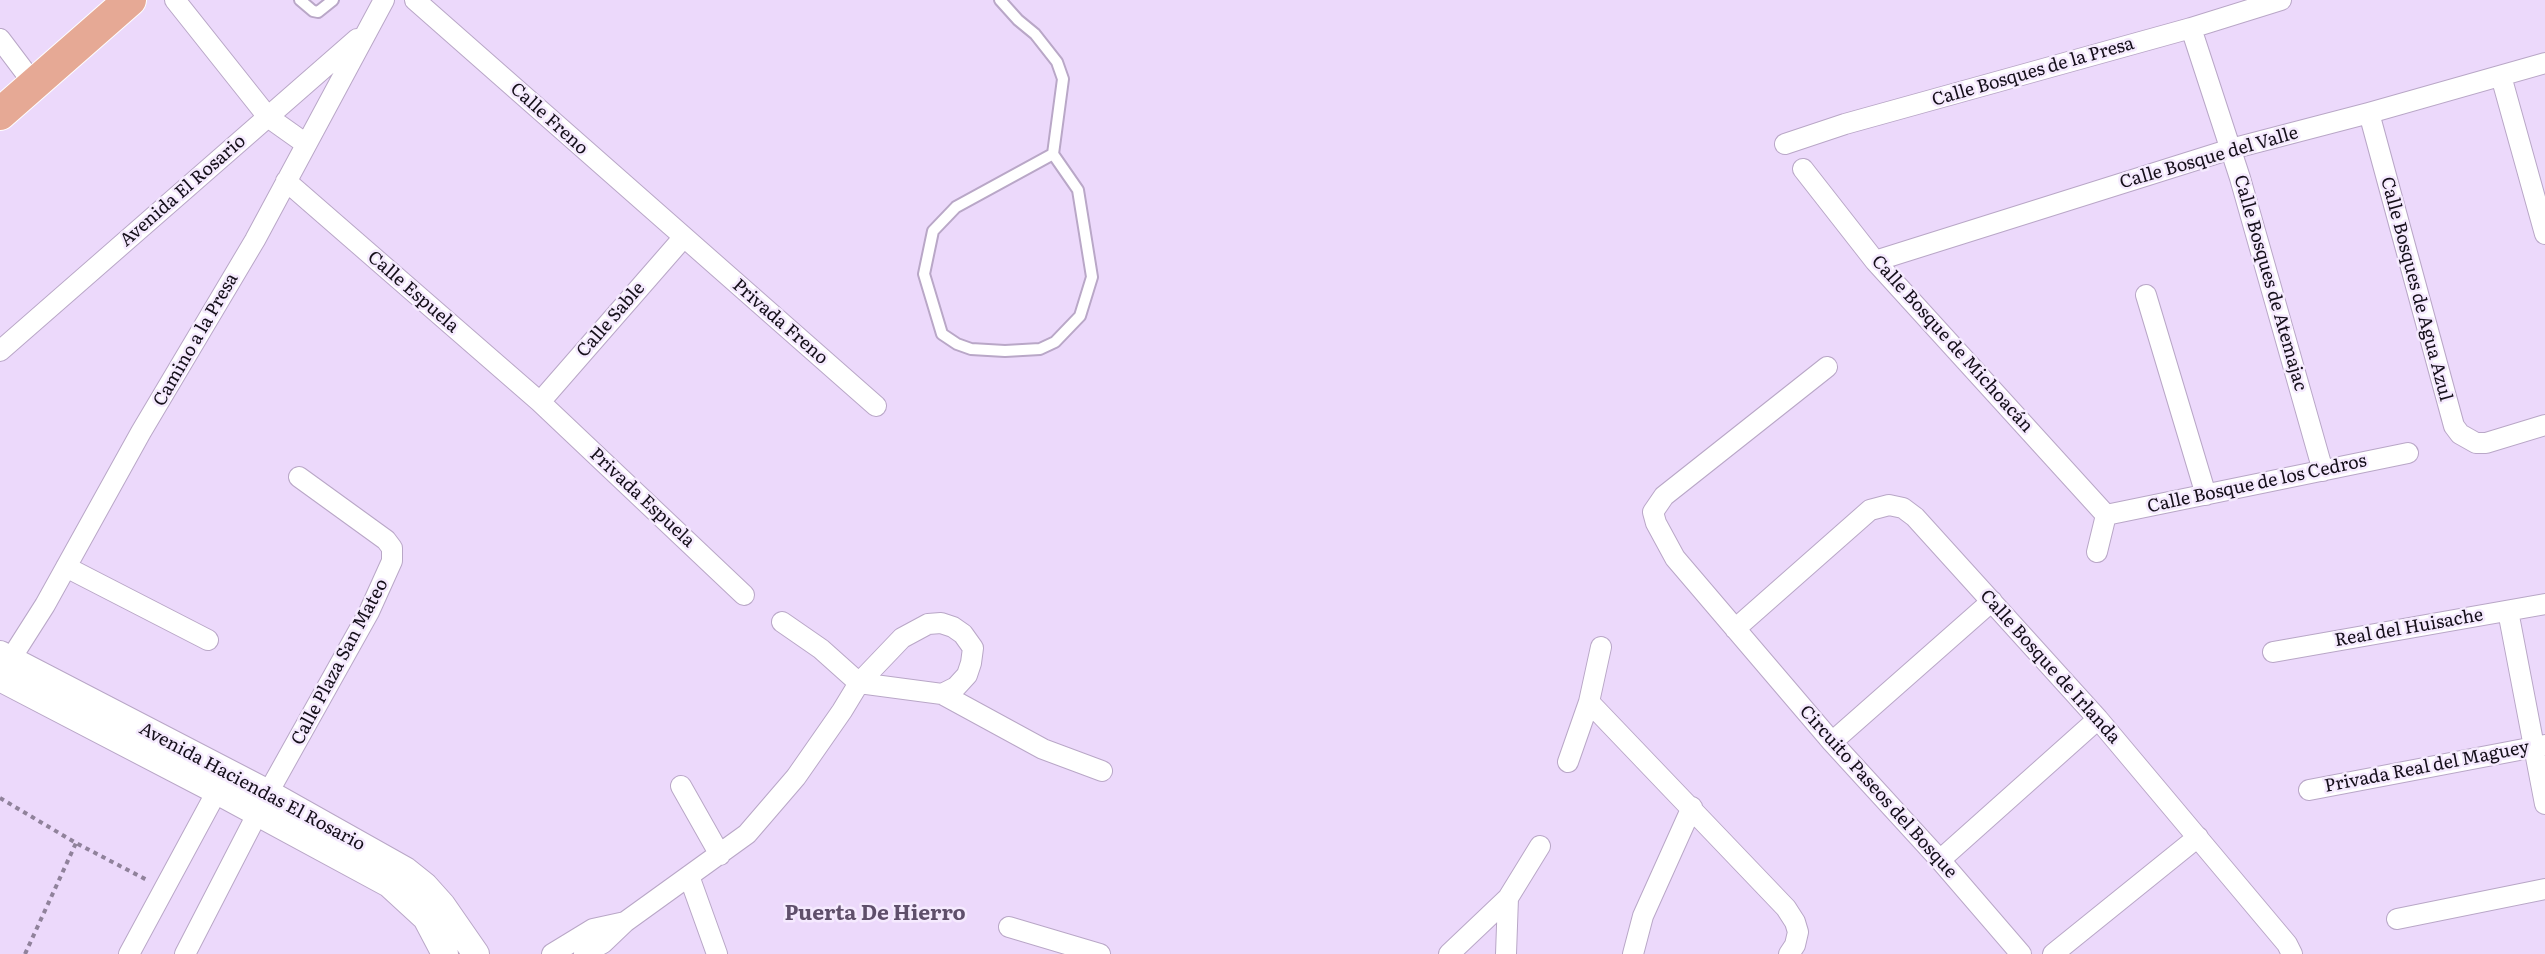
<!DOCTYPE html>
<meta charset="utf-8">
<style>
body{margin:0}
canvas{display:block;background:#ecd9fb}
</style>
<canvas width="2545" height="954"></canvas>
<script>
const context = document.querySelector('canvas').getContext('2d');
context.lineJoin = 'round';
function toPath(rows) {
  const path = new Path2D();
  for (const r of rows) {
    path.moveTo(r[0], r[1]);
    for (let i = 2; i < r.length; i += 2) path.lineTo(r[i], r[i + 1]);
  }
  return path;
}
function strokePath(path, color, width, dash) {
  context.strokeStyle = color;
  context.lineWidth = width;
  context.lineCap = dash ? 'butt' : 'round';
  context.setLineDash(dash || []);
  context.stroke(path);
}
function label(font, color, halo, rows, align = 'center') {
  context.font = font + ' Literata,serif';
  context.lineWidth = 5;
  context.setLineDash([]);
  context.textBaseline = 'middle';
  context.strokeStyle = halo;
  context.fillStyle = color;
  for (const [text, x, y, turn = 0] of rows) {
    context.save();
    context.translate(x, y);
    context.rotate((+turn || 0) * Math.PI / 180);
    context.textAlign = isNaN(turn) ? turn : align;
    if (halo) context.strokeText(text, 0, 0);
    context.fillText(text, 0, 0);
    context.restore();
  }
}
const service = toPath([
 [300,0,313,11,318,12,333,0],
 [1000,0,1018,20,1035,34,1057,62,1063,79,1053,154,1078,190,1092,277,1080,316,1055,342,1040,349,1005,351,971,349,957,344,942,334,924,274,933,231,956,207,1053,154]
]);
const minor = toPath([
 [175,0,268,117,306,144],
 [415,0,876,406],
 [2191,28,2240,178,2323,471],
 [0,39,34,84],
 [2501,76,2545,234],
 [2369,113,2454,426,2460,434,2476,443,2486,443,2545,425],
 [1785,144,1845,124,2191,28,2281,0],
 [1803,169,1875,261,2106,515],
 [286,181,540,402,744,595],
 [1875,261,2231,149,2369,113,2545,63],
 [2146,295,2206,495],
 [0,351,357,39],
 [1827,367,1664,496,1653,512,1656,523,1675,558,1832,742,1940,860,2021,954],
 [540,402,683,238],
 [2106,515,2408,453],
 [2097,552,2106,515],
 [66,567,208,640],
 [2508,611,2545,804],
 [1735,629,1870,510,1889,505,1903,508,1915,517,2098,719,2287,944,2292,954],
 [2273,652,2545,604],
 [10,660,45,605,141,432,255,240,384,0],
 [942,694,1043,749,1102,771],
 [1589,702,1786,908,1795,922,1798,932,1795,945,1789,954],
 [1832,742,1992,601],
 [1568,762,1589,702,1601,647],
 [681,786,720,855],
 [2309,790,2545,745],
 [1940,860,2098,719],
 [689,876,717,954],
 [2397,919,2545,889],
 [1009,927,1100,954],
 [129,954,223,780],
 [185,954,268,793,369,612,392,561,392,548,386,540,299,477],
 [552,954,593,929,625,922],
 [584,954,603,943,625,922,747,834,796,777,842,711,859,683,902,638,928,624,941,623,953,627,963,634,973,648,971,663,967,675,956,687,942,694,859,683,821,649,782,622],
 [1449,954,1508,898,1540,846],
 [1506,954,1508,898],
 [1633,954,1643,916,1692,807],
 [2053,954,2198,837]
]);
const tertiary = toPath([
 [0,654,268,793,405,870,425,886,442,905,476,954],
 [0,678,217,791,389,884,426,918,445,954]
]);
const primary = toPath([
 [0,114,130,0]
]);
strokePath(service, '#b9a7c7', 14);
strokePath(minor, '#b9a7c7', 22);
strokePath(tertiary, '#b9a7c7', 28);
strokePath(primary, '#fff', 34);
strokePath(toPath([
 [0,798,76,843,147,880],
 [25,954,76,843]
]), '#90829b', 4, [4.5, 4.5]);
strokePath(service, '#fff', 10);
strokePath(minor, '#fff', 20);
strokePath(tertiary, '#fff', 26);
strokePath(primary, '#e6a995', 32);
label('18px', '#150f1a', '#f5eafe', [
 ["Calle Bosques de la Presa",2033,72,-16],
 ["Calle Freno",549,119,42],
 ["Calle Bosque del Valle",2209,158,-16],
 ["Avenida El Rosario",183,191,-41],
 ["Calle Bosques de Atemajac",2270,283,74],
 ["Calle Bosques de Agua Azul",2416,289,75],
 ["Calle Espuela",413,292,41],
 ["Calle Sable",611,320,-49],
 ["Privada Freno",780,322,41],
 ["Camino a la Presa",196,340,-60],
 ["Calle Bosque de Michoacán",1952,344,48],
 ["Calle Bosque de los Cedros",2257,484,-12],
 ["Privada Espuela",642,498,43],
 ["Real del Huisache",2409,628,-10],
 ["Calle Plaza San Mateo",340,662,-62],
 ["Calle Bosque de Irlanda",2050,667,48],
 ["Privada Real del Maguey",2427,767,-11],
 ["Avenida Haciendas El Rosario",252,787,28],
 ["Circuito Paseos del Bosque",1878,792,48]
]);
label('bold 21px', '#5f4f6b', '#f5eafe', [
 ["Puerta De Hierro",875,914]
]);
</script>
